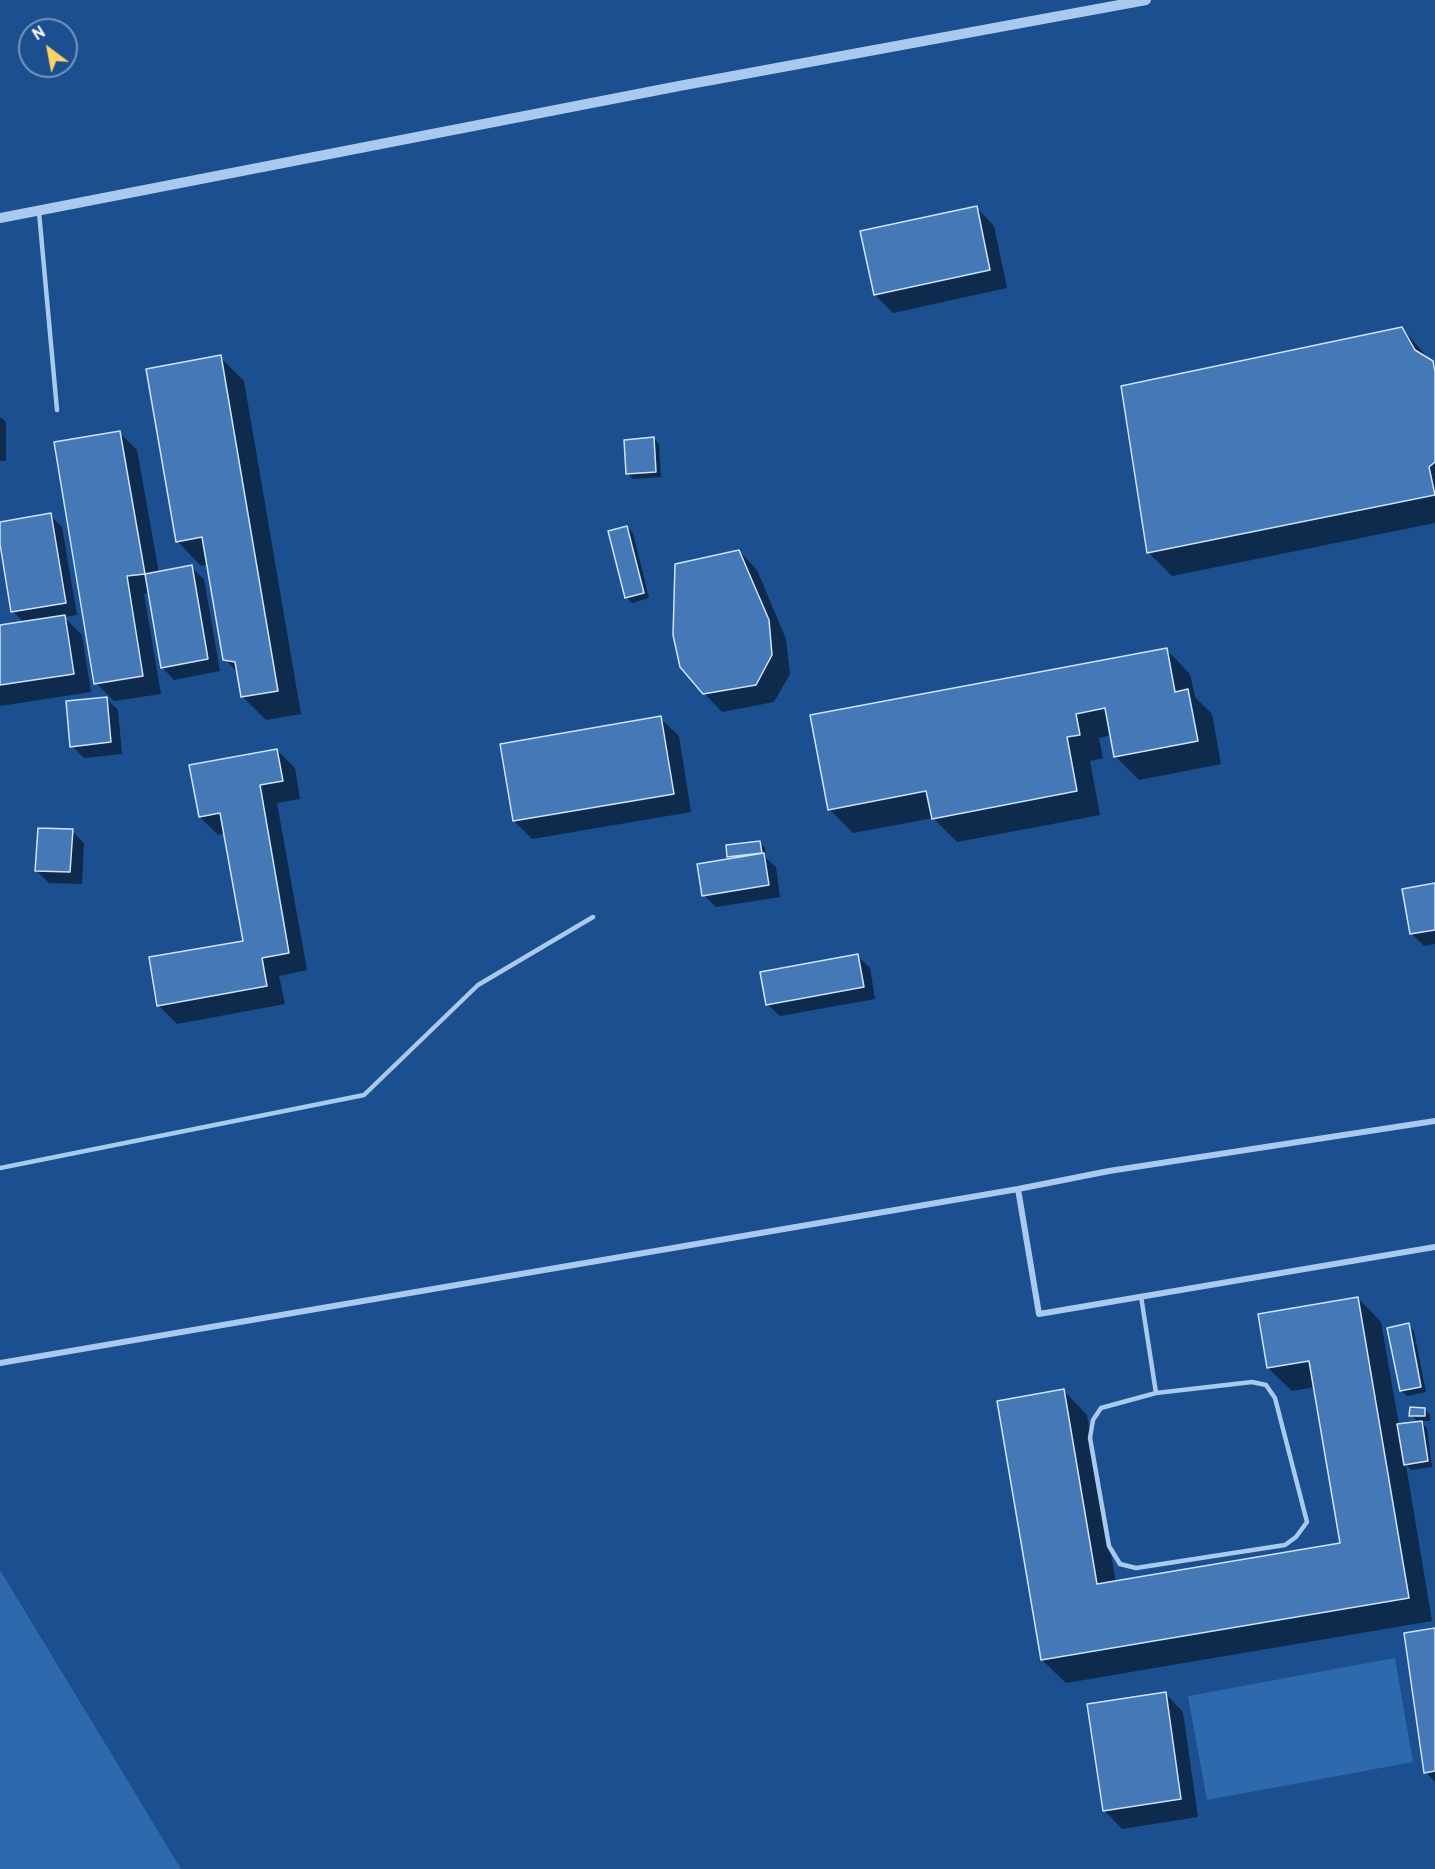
<!DOCTYPE html>
<style>
body{margin:0}
#map{position:relative;width:1435px;height:1869px;overflow:hidden;background:#1b4f8f;font-family:Overpass,sans-serif}
canvas{display:block}
.north{position:absolute;left:18px;top:18px;width:60px;height:60px;box-sizing:border-box;background:#1b4f8f;border:2px solid #7695bc;border-radius:50%;rotate:328deg;font-size:16px;font-weight:700;line-height:24px;text-align:center;color:#fff}
.north::after{content:'';display:block;margin:auto;width:21px;height:27px;background:#ffd166;clip-path:polygon(50% 0,100% 100%,50% 72%,0 100%)}
</style>
<div id="map">
<canvas width="1435" height="1869"></canvas>
<div class="north">N</div>
</div>
<script>
const context = document.querySelector('canvas').getContext('2d');
context.lineJoin = 'round';
function fill(path, color) {
  context.fillStyle = color;
  context.fill(path, 'evenodd');
}
function toPath(rows) {
  const path = new Path2D();
  for (const r of rows) {
    path.moveTo(r[0], r[1]);
    for (let i = 2; i < r.length; i += 2) path.lineTo(r[i], r[i + 1]);
  }
  return path;
}
function strokePath(path, color, width, dash) {
  context.strokeStyle = color;
  context.lineWidth = width;
  context.lineCap = dash ? 'butt' : 'round';
  context.setLineDash(dash || []);
  context.stroke(path);
}
fill(toPath([
 [0,1570,181,1869,0,1869],
 [1395,1658,1413,1762,1207,1800,1188,1696]
]), '#2e69ad');
fill(toPath([
 [976,207,994,226,1007,288,893,313,875,295],
 [1402,328,1435,366,1435,523,1172,576,1148,552],
 [220,357,244,381,301,714,266,720,243,697,238,673,225,659,208,564,201,566,178,542,148,370],
 [0,417,6,422,6,461,0,461],
 [119,432,137,450,159,573,191,567,204,579,220,671,174,680,162,667,149,593,144,594,161,694,114,701,96,683],
 [654,439,659,444,661,477,633,479,627,473],
 [50,515,62,527,77,615,64,617,82,635,91,692,0,706,0,627,24,623,13,611,0,524],
 [627,527,633,533,649,598,632,603,626,597],
 [739,551,757,570,786,639,790,674,774,702,722,712,704,693],
 [1167,650,1190,674,1195,697,1212,714,1221,764,1139,780,1115,756,1111,735,1099,738,1103,758,1090,761,1100,815,957,842,933,818,853,833,829,809],
 [106,698,118,710,122,754,84,758,72,746],
 [660,718,679,736,691,812,532,839,514,821],
 [277,750,295,768,300,799,277,803,307,970,279,976,285,1004,177,1024,159,1006,245,942,225,833,218,835,200,817],
 [72,831,84,843,82,884,49,883,37,871],
 [759,842,765,848,766,858,776,867,780,897,716,907,704,895,732,860,729,856],
 [1435,884,1435,944,1424,946,1412,934],
 [858,956,870,968,875,999,780,1016,767,1004],
 [1358,1298,1381,1322,1399,1425,1418,1422,1411,1415,1425,1409,1430,1415,1430,1421,1420,1421,1427,1428,1432,1467,1411,1470,1406,1465,1432,1621,1066,1683,1042,1660,1064,1391,1087,1415,1116,1583,1341,1545,1315,1387,1292,1391,1268,1368],
 [1408,1325,1414,1331,1426,1392,1407,1396,1401,1390],
 [1435,1629,1435,1782,1426,1772],
 [1165,1693,1183,1712,1198,1817,1122,1829,1104,1810]
]), '#0007');
const building = toPath([
 [977,206,990,270,874,295,860,231,977,206],
 [1402,327,1415,350,1433,361,1435,372,1435,462,1429,467,1435,495,1147,553,1121,386,1402,327],
 [221,355,278,691,241,697,235,662,223,660,202,537,176,542,146,369,221,355],
 [120,431,145,574,127,576,143,676,94,684,54,442,120,431],
 [654,437,656,472,626,474,624,440,654,437],
 [51,513,66,603,11,612,0,544,0,522,51,513],
 [627,526,644,593,625,598,608,531,627,526],
 [739,550,769,620,772,655,756,685,703,694,680,667,673,635,675,564,739,550],
 [192,565,208,659,161,668,145,574,192,565],
 [65,615,74,674,0,685,0,625,65,615],
 [1167,648,1175,692,1188,689,1198,741,1114,757,1105,708,1076,714,1080,735,1067,737,1077,791,932,819,926,791,828,810,810,715,1167,648],
 [107,697,111,742,70,747,66,701,107,697],
 [661,716,674,794,513,821,500,744,661,716],
 [277,749,283,781,260,785,289,953,262,958,267,986,157,1006,149,957,243,941,220,813,199,817,189,765,277,749],
 [38,828,73,829,70,872,35,871,38,828],
 [760,841,762,853,727,857,726,845,760,841],
 [764,853,769,885,702,896,697,864,764,853],
 [1435,883,1435,930,1410,934,1402,889,1435,883],
 [858,954,864,987,766,1005,760,972,858,954],
 [1358,1297,1409,1598,1041,1660,997,1401,1064,1389,1097,1584,1340,1543,1309,1361,1267,1368,1258,1314,1358,1297],
 [1409,1323,1421,1387,1400,1391,1387,1328,1409,1323],
 [1410,1407,1425,1408,1425,1416,1409,1416,1410,1407],
 [1422,1421,1428,1461,1404,1465,1397,1424,1422,1421],
 [1435,1628,1435,1771,1424,1773,1404,1633,1435,1628],
 [1166,1692,1181,1799,1103,1811,1087,1704,1166,1692]
]);
fill(building, '#4478b7');
strokePath(building, '#cfe3fa', 1.5);
strokePath(toPath([
 [39,212,57,410],
 [0,1168,364,1095,478,985,593,917],
 [1141,1296,1156,1393],
 [1252,1382,1266,1385,1275,1398,1307,1522,1296,1537,1285,1545,1136,1568,1120,1564,1109,1546,1090,1438,1093,1420,1101,1408,1156,1393,1252,1382]
]), '#a9c9ee', 4.5);
strokePath(toPath([
 [1018,1189,1039,1314,1435,1247],
 [0,1363,1018,1189,1109,1171,1435,1121]
]), '#a9c9ee', 6);
strokePath(toPath([
 [0,218,679,86,1146,0]
]), '#a9c9ee', 10);
</script>
